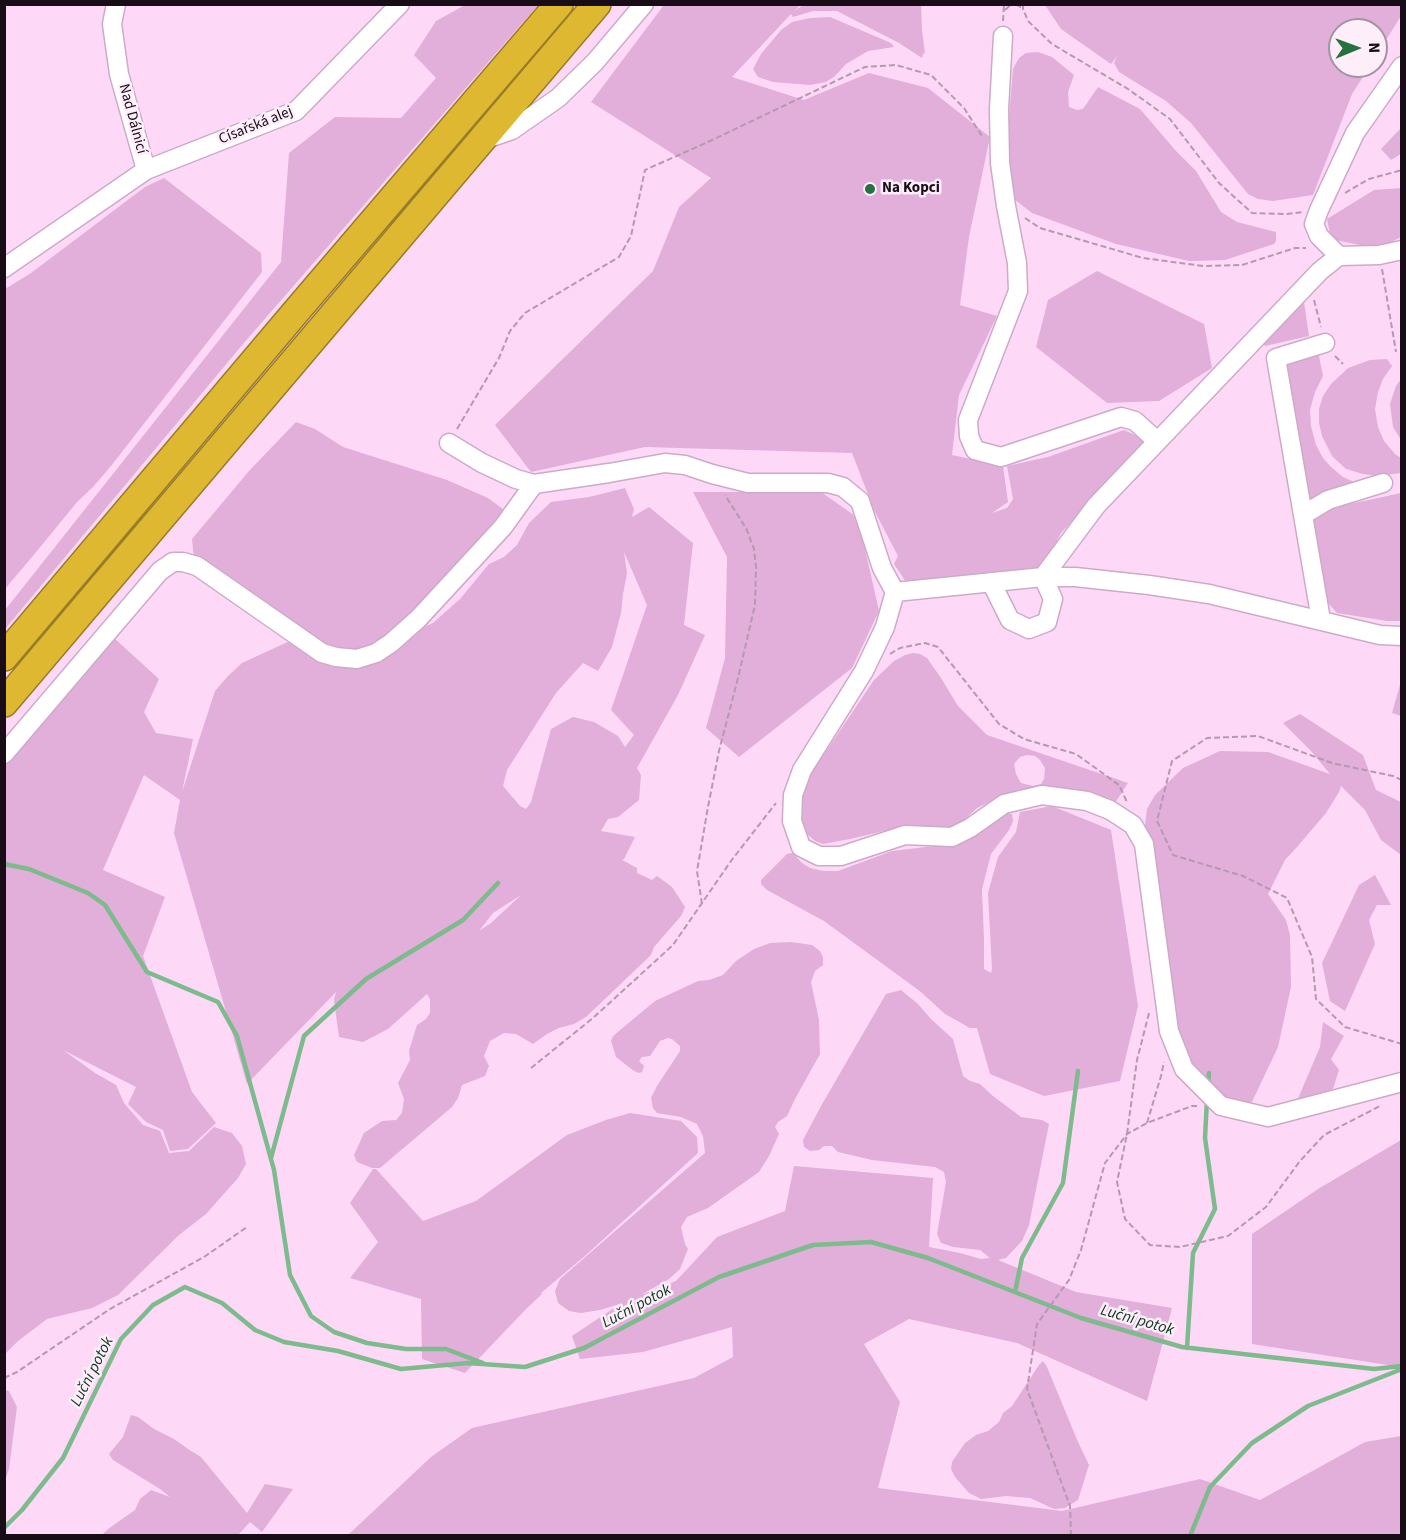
<!DOCTYPE html>
<meta charset="utf-8">
<style>
body{margin:0}
#map{position:relative;width:1406px;height:1540px;overflow:hidden;background:#fdd9f7;font-family:"Source Sans 3",sans-serif}
canvas{display:block}
.frame{position:absolute;inset:0;border:6px solid #180c16;pointer-events:none}
.north{position:absolute;left:1328px;top:18px;width:60px;height:60px;box-sizing:border-box;background:#fdeefa;border:2px solid #a1949f;border-radius:50%;rotate:89deg;font-size:16px;font-weight:700;line-height:24px;text-align:center;color:#180c16}
.north::after{content:'';display:block;margin:auto;width:21px;height:27px;background:#267140;clip-path:polygon(50% 0,100% 100%,50% 72%,0 100%)}
</style>
<div id="map">
<canvas width="1406" height="1540"></canvas>
<div class="frame"></div>
<div class="north">N</div>
</div>
<script>
const context = document.querySelector('canvas').getContext('2d');
context.lineJoin = 'round';
function fill(path, color) {
  context.fillStyle = color;
  context.fill(path, 'evenodd');
}
function toPath(rows) {
  const path = new Path2D();
  for (const r of rows) {
    path.moveTo(r[0], r[1]);
    for (let i = 2; i < r.length; i += 2) path.lineTo(r[i], r[i + 1]);
  }
  return path;
}
function strokePath(path, color, width, dash) {
  context.strokeStyle = color;
  context.lineWidth = width;
  context.lineCap = dash ? 'butt' : 'round';
  context.setLineDash(dash || []);
  context.stroke(path);
}
function label(font, color, halo, rows, align = 'center') {
  context.font = font + ' "Source Sans 3",sans-serif';
  context.lineWidth = 5;
  context.setLineDash([]);
  context.textBaseline = 'middle';
  context.strokeStyle = halo;
  context.fillStyle = color;
  for (const [text, x, y, turn = 0] of rows) {
    context.save();
    context.translate(x, y);
    context.rotate((+turn || 0) * Math.PI / 180);
    context.textAlign = isNaN(turn) ? turn : align;
    if (halo) context.strokeText(text, 0, 0);
    context.fillText(text, 0, 0);
    context.restore();
  }
}
fill(toPath([
 [921,4,922,30,925,53,923,54,922,58,899,43,837,11,813,11,793,17,791,14,732,77,804,100,869,73,928,88,990,137,969,237,960,305,997,316,959,395,952,455,1003,466,1008,502,992,513,1007,508,1013,499,1007,466,1048,457,1124,430,1148,441,1061,533,1052,550,1035,572,927,583,906,582,894,564,898,556,874,510,852,453,645,447,531,472,495,425,653,271,679,207,711,178,591,102,664,5,800,5,795,11,803,5],
 [1401,4,1401,16,1376,56,1376,30,1340,30,1340,66,1370,66,1352,94,1313,195,1273,201,1258,199,1248,194,1191,123,1166,101,1119,72,1114,63,1117,56,1111,64,1061,29,1045,5],
 [465,5,538,5,243,344,5,629,5,610,281,262,289,153,335,117,401,118,436,78,414,55,436,21],
 [830,17,891,43,894,47,868,51,846,64,835,76,826,82,810,85,773,82,758,77,753,69,761,54,781,30,792,22,810,18],
 [1038,52,1052,57,1074,75,1068,92,1069,107,1077,110,1083,109,1098,87,1140,109,1176,151,1196,171,1221,212,1237,222,1276,232,1276,241,1274,244,1225,260,1189,261,1116,244,1032,213,1014,199,1007,142,1013,69,1019,58,1026,53],
 [1401,128,1401,154,1391,160,1381,149],
 [164,178,261,253,262,272,111,466,93,487,77,502,37,551,5,589,5,289,31,273,145,187],
 [1401,188,1401,237,1378,249,1331,239,1327,219,1374,190],
 [1097,271,1204,324,1212,368,1159,401,1107,403,1036,347,1048,300],
 [1300,301,1304,302,1309,336,1265,346,1259,338],
 [1318,351,1323,376,1315,392,1310,410,1311,426,1316,445,1323,458,1331,467,1343,477,1361,485,1309,505,1284,361],
 [1387,359,1392,366,1383,379,1378,392,1375,409,1378,427,1384,441,1395,454,1401,458,1401,473,1379,476,1363,474,1346,469,1332,456,1322,436,1319,423,1319,409,1323,396,1331,384,1348,368,1370,360],
 [1401,379,1401,440,1393,427,1390,404,1396,386],
 [296,422,315,429,343,447,447,480,488,498,507,512,386,640,359,653,319,644,194,558,192,539,249,471],
 [625,488,634,509,632,517,649,507,693,543,684,625,705,635,678,695,637,768,641,775,639,800,618,817,608,819,601,831,635,837,624,859,622,860,637,868,637,873,652,880,657,876,672,887,685,907,681,916,654,947,651,955,586,1017,574,1024,559,1028,547,1034,533,1044,516,1034,504,1033,490,1041,484,1056,489,1066,485,1076,462,1085,458,1098,452,1107,380,1168,372,1168,357,1162,354,1155,364,1133,382,1121,396,1120,402,1113,404,1099,398,1083,410,1060,409,1051,417,1025,426,1019,430,1013,430,999,427,994,388,1029,363,1042,339,1037,334,1000,336,992,247,1084,174,833,180,800,144,775,103,870,165,897,143,956,192,1092,216,1123,188,1149,170,1151,163,1130,146,1122,128,1104,136,1087,63,1050,95,1073,116,1085,124,1103,143,1125,160,1131,169,1153,189,1151,214,1127,232,1133,242,1146,246,1164,238,1178,206,1214,179,1235,118,1295,92,1308,47,1319,18,1341,5,1354,5,765,114,638,159,679,144,712,156,733,193,739,182,792,215,691,228,676,242,663,292,640,325,663,365,666,388,652,415,631,433,623,460,599,489,564,504,557,517,545,529,523,551,502,589,497],
 [624,552,647,605,611,710,634,735,625,747,618,736,594,722,573,717,551,729,531,802,526,809,520,806,503,786,507,770,556,693,583,663,598,671,612,647,621,613,623,594,627,573],
 [521,895,491,923,479,931,493,913],
 [693,492,821,492,858,518,879,611,852,668,739,757,706,728,725,658,727,557],
 [1401,493,1401,621,1387,621,1337,613,1321,595,1322,567,1313,521,1322,510],
 [913,653,920,654,927,658,941,678,958,706,987,735,1128,783,1115,803,1048,789,1022,790,1002,796,977,808,960,824,950,829,911,828,884,831,850,839,823,844,815,841,807,834,802,825,803,788,810,775,874,680,894,661,905,655],
 [1027,755,1035,756,1040,760,1045,768,1044,779,1041,784,1033,786,1021,783,1016,774,1014,764,1020,757],
 [1401,681,1401,716,1392,713],
 [1300,714,1363,755,1376,790,1401,802,1401,855,1381,840,1365,810,1341,786,1339,792,1326,813,1297,847,1285,860,1268,894,1286,920,1290,935,1291,987,1278,1047,1250,1106,1228,1102,1199,1074,1178,1039,1152,844,1145,825,1147,809,1155,795,1183,768,1220,751,1268,752,1330,774,1311,751,1283,723],
 [1052,806,1111,830,1138,1006,1120,1081,1044,1096,990,1074,977,1028,970,1028,945,1014,921,992,824,921,767,890,761,884,761,880,787,854,793,853,802,863,810,868,824,871,838,871,892,851,951,844,970,838,985,826,1004,813,1012,814,1013,821,1009,830,991,854,982,889,984,939,984,969,991,973,992,969,988,893,998,857,1016,832,1020,812],
 [1375,875,1391,905,1377,905,1369,920,1375,944,1345,1011,1330,1001,1322,963,1359,885],
 [791,942,812,945,820,951,823,957,823,965,815,971,811,982,819,1020,820,1054,795,1099,787,1116,778,1122,775,1127,779,1134,769,1156,759,1172,708,1208,687,1217,681,1227,685,1244,688,1249,680,1269,669,1279,641,1295,676,1281,717,1237,785,1211,794,1166,933,1178,929,1247,960,1253,981,1259,990,1258,980,1250,953,1247,941,1243,937,1234,946,1182,944,1172,935,1167,872,1160,838,1152,832,1146,824,1146,819,1150,810,1151,804,1147,803,1140,821,1106,886,994,901,990,918,1004,931,1019,953,1039,963,1076,970,1081,980,1084,993,1096,1021,1117,1042,1120,1049,1124,1029,1225,1022,1241,1006,1258,998,1260,1076,1292,1172,1308,1147,1401,1017,1343,909,1319,864,1344,900,1402,878,1488,1062,1511,1200,1479,1260,1500,1365,1442,1401,1436,1401,1535,348,1535,431,1457,472,1428,694,1378,733,1357,732,1327,643,1352,580,1359,572,1336,620,1304,600,1310,581,1313,569,1311,558,1303,555,1291,560,1279,705,1153,703,1136,697,1124,681,1117,657,1113,653,1108,651,1098,657,1086,680,1051,680,1046,672,1039,668,1038,660,1041,650,1056,642,1057,639,1061,644,1066,642,1072,639,1073,634,1071,616,1057,611,1041,613,1036,655,1001,698,981,709,980,723,975,736,961,754,949,770,943],
 [1323,1022,1344,1036,1331,1059,1339,1070,1332,1092,1297,1101,1320,1047],
 [630,1113,681,1121,697,1137,698,1153,586,1255,541,1293,542,1294,527,1308,465,1373,422,1359,421,1299,350,1278,378,1242,350,1203,373,1169,376,1169,423,1221,476,1201,567,1135,606,1120],
 [1401,1140,1401,1367,1252,1344,1252,1234,1318,1189],
 [1043,1361,1047,1367,1078,1442,1089,1465,1078,1500,1065,1508,1054,1509,1030,1498,1006,1496,981,1499,969,1493,955,1477,951,1469,952,1462,965,1443,976,1435,988,1431,999,1422,1003,1413,1012,1406,1039,1365],
 [5,1390,9,1391,17,1407,9,1469,5,1480],
 [131,1415,138,1417,154,1429,174,1439,191,1451,201,1457,247,1513,265,1484,293,1489,262,1532,250,1522,238,1535,102,1535,108,1529,135,1510,140,1499,151,1490,170,1497,160,1489,113,1460,109,1454,123,1437]
]), '#e2aeda');
strokePath(toPath([
 [4,864,29,869,88,893,105,905,147,972,218,1002,237,1036,274,1170,290,1275,311,1316,334,1332,367,1343,406,1349,446,1349,483,1363],
 [1208,1085,1209,1073],
 [271,1158,304,1036,366,979,463,920,498,883],
 [1015,1292,1022,1258,1063,1183,1078,1071],
 [1187,1348,1193,1253,1215,1209,1205,1138,1207,1099],
 [4,1528,22,1510,63,1458,121,1339,153,1305,185,1287,222,1303,255,1330,284,1342,338,1351,401,1369,468,1363,525,1367,584,1348,719,1277,813,1245,871,1242,928,1258,1081,1318,1182,1347,1374,1369,1402,1366],
 [1190,1536,1210,1487,1252,1443,1308,1406,1402,1369]
]), '#7dba8c', 4.5);
const minor = toPath([
 [116,4,112,24,119,74,146,170],
 [1003,36,999,109,1000,163,1006,206,1017,263,1018,291,968,420,969,436,975,450,1001,457,1121,417,1135,421,1157,441],
 [483,140,512,130,558,98,595,62,644,4],
 [1339,256,1319,236,1314,224,1319,210,1355,133,1402,66],
 [4,268,146,170,296,111,400,4],
 [449,443,482,463,516,479,534,484,609,473,665,463,685,465,712,474,748,483,828,483,843,487,860,501,882,568,895,592,885,627,864,671,802,770,793,795,792,821,801,847,819,856,841,856,905,835,952,837,970,828,1004,804,1042,795,1087,801,1110,810,1133,825,1144,844,1169,1031,1184,1069,1221,1106,1268,1117,1402,1082],
 [1303,515,1328,500,1383,483],
 [1043,577,1096,506,1320,271,1339,256,1379,255,1402,250],
 [991,582,1010,620,1029,629,1047,622,1053,599,1043,577],
 [895,592,1043,577,1075,577,1149,585,1209,594,1380,635,1402,636],
 [1321,620,1276,358,1325,343],
 [4,754,160,571,173,562,183,562,197,566,322,653,336,657,357,659,376,653,391,643,418,619,503,527,534,484]
]);
const highway = toPath([
 [4,657,299,308,559,4],
 [4,703,597,4]
]);
strokePath(minor, '#cdabc8', 21);
strokePath(highway, '#997c28', 30);
strokePath(toPath([
 [1016,4,1023,9],
 [1023,4,1023,9,1028,21,1052,44,1128,89,1170,119,1219,183,1252,213,1287,214,1303,212],
 [1005,10,1012,4],
 [1003,21,1004,4],
 [1345,193,1369,179,1402,170],
 [1025,218,1040,228,1143,258,1203,266,1242,265,1295,248,1306,248],
 [1382,269,1396,352],
 [1314,300,1321,327],
 [1335,356,1343,364],
 [457,429,499,358,510,331,525,313,619,257,631,236,645,170,708,142,865,67,896,65,931,75,964,108,982,136],
 [890,654,900,648,925,643,938,647,999,724,1024,739,1076,754,1119,785,1127,802],
 [1402,780,1393,776,1332,763,1258,736,1207,738,1172,761,1157,821,1173,855,1243,876,1287,898,1312,957,1316,999,1345,1027,1402,1044],
 [702,904,697,871,708,807,719,751,738,678,755,605,756,567,754,549,746,528,725,495],
 [1149,1013,1137,1060,1127,1134,1117,1182,1125,1219,1150,1245,1180,1247,1228,1236,1266,1207,1300,1161,1324,1135,1382,1105],
 [531,1068,593,1018,673,945,731,861,776,803],
 [1147,1123,1161,1076,1164,1062],
 [4,1378,17,1372,110,1309,204,1257,247,1227],
 [1071,1536,1070,1506,1027,1389,1037,1324,1069,1280,1081,1250,1105,1163,1127,1134,1147,1123,1192,1106,1197,1106]
]), '#b599b0', 2, [6, 3]);
strokePath(minor, '#fff', 18);
strokePath(highway, '#dfb832', 27);
for (const [x, y, r, color] of [
 [870,189,6,"#267140"]
]) {
  const dot = new Path2D();
  dot.arc(x, y, r, 0, 2 * Math.PI);
  context.fillStyle = color;
  context.fill(dot);
  strokePath(dot, '#fdeefa', 2);
}
label('15px', '#180c16', '#fdeefa', [
 ["Nad Dálnicí",132,119,75],
 ["Císařská alej",256,126,-22]
]);
label('bold 15px', '#180c16', '#fdeefa', [
 ["Na Kopci",882,189]
], 'left');
label('italic 16px', '#0a3a1c', '#fdeefa', [
 ["Luční potok",637,1307,-28],
 ["Luční potok",1137,1321,16],
 ["Luční potok",93,1372,-63]
]);
</script>
